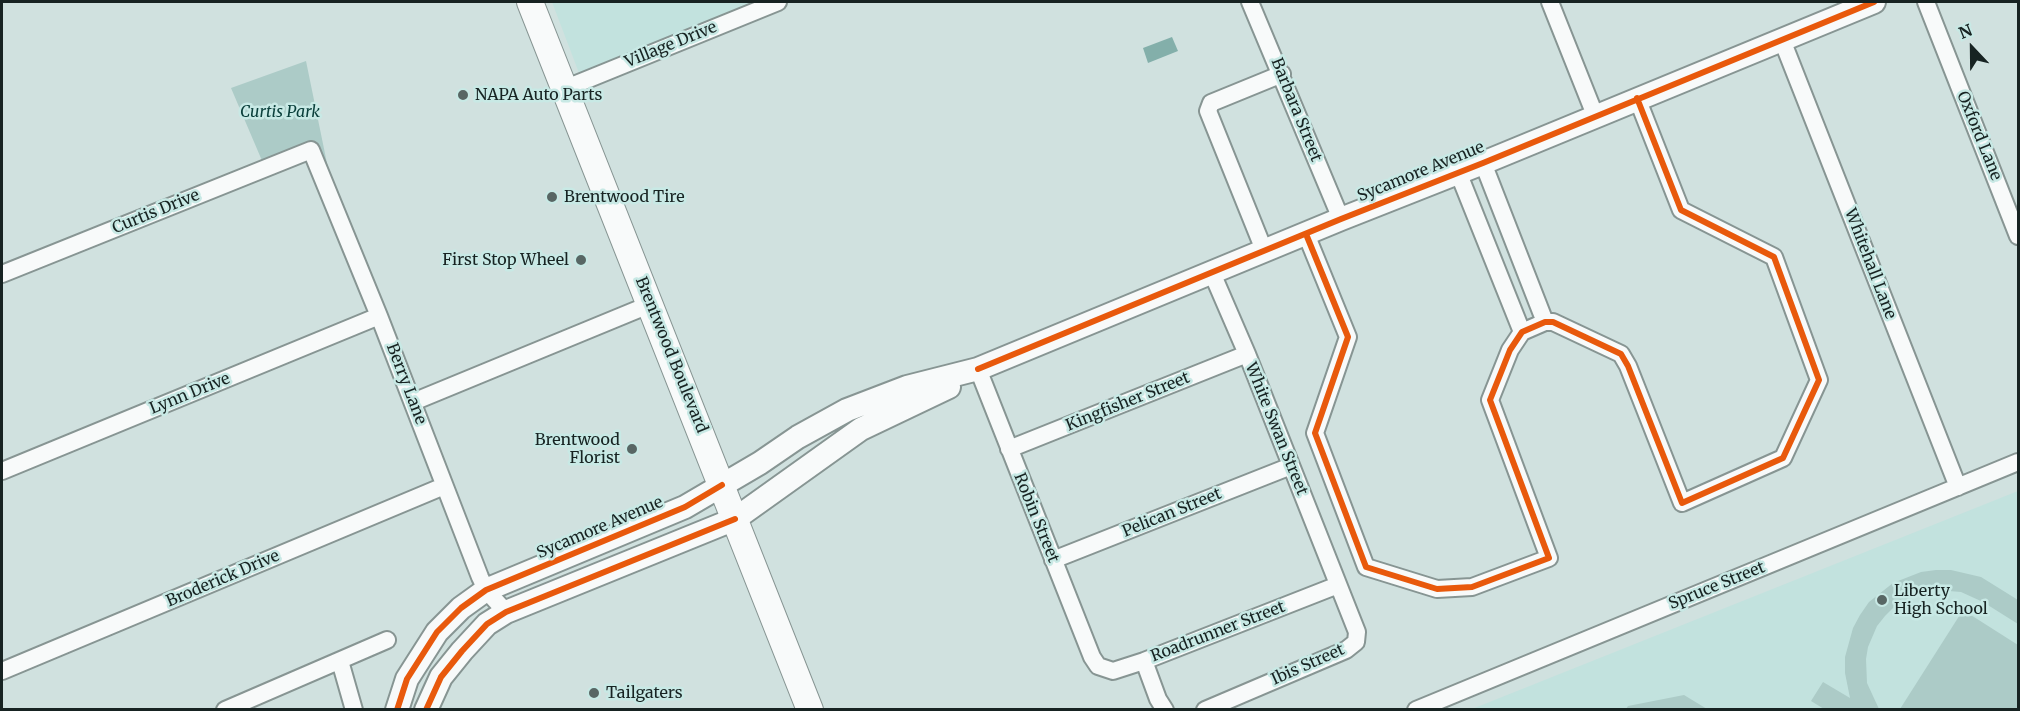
<!DOCTYPE html>
<style>
body{margin:0}
#map{position:relative;width:2020px;height:711px;overflow:hidden;background:#d0e1df;font-family:Merriweather,serif}
canvas{display:block}
.frame{position:absolute;inset:0;border:3px solid #172322;pointer-events:none}
.north{position:absolute;left:1942px;top:18px;width:60px;height:60px;-webkit-text-stroke:4px #c8e9e5;paint-order:stroke;rotate:338deg;font-size:16px;font-weight:700;line-height:24px;text-align:center;color:#172322}
.north::after{content:'';display:block;margin:auto;width:21px;height:27px;background:#172322;clip-path:polygon(50% 0,100% 100%,50% 72%,0 100%)}
</style>
<div id="map">
<canvas width="2020" height="711"></canvas>
<div class="frame"></div>
<div class="north">N</div>
</div>
<script>
const context = document.querySelector('canvas').getContext('2d');
context.lineJoin = 'round';
function fill(path, color) {
  context.fillStyle = color;
  context.fill(path, 'evenodd');
}
function toPath(rows) {
  const path = new Path2D();
  for (const r of rows) {
    path.moveTo(r[0], r[1]);
    for (let i = 2; i < r.length; i += 2) path.lineTo(r[i], r[i + 1]);
  }
  return path;
}
function strokePath(path, color, width, dash) {
  context.strokeStyle = color;
  context.lineWidth = width;
  context.lineCap = dash ? 'butt' : 'round';
  context.setLineDash(dash || []);
  context.stroke(path);
}
function label(font, color, halo, rows, align = 'center') {
  context.font = font + ' Merriweather,serif';
  context.lineWidth = 5;
  context.setLineDash([]);
  context.textBaseline = 'middle';
  context.strokeStyle = halo;
  context.fillStyle = color;
  for (const [text, x, y, turn = 0] of rows) {
    context.save();
    context.translate(x, y);
    context.rotate((+turn || 0) * Math.PI / 180);
    context.textAlign = isNaN(turn) ? turn : align;
    if (halo) context.strokeText(text, 0, 0);
    context.fillText(text, 0, 0);
    context.restore();
  }
}
fill(toPath([
 [552,2,757,2,579,73],
 [2018,491,2018,709,1472,709]
]), '#c2e2de');
fill(toPath([
 [306,61,330,178,313,147,263,163,231,88],
 [1936,570,1951,570,1981,577,2018,600,2018,624,1983,602,1961,592,1937,590,1914,595,1893,608,1885,616,1877,626,1868,647,1866,659,1867,683,1879,709,1824,709,1811,701,1823,682,1850,698,1845,673,1845,657,1853,628,1860,615,1869,602,1893,583,1921,572],
 [1963,610,2018,645,2018,709,1900,709],
 [1684,695,1707,709,1626,709,1628,706]
]), '#accbc7');
fill(toPath([
 [1172,37,1178,51,1148,63,1143,48]
]), '#83afaa');
const street = toPath([
 [1250,2,1341,219],
 [1550,2,1595,115],
 [1926,2,2018,236],
 [1782,40,1958,487],
 [564,89,778,2],
 [1483,163,1545,322],
 [1458,172,1522,332],
 [1306,234,1348,337,1315,433,1366,567,1437,589,1472,587,1549,558,1490,400,1510,350,1522,332,1545,322,1553,322,1621,354,1628,366,1682,503,1783,458,1819,380,1774,257,1681,210,1637,98],
 [1264,250,1208,111,1211,103,1282,74],
 [2,274,311,150,379,316,480,577,486,590,506,612],
 [978,369,1092,657,1098,666,1113,671,1144,661,1338,585],
 [413,402,651,304],
 [1009,449,1247,354],
 [2,471,379,316],
 [1053,560,1291,466],
 [340,661,354,710],
 [1144,661,1158,699,1165,710],
 [2,671,444,486],
 [225,710,387,640],
 [1205,710,1346,650,1356,642,1357,632,1247,354,1212,273],
 [1416,710,2018,462]
]);
const secondary = toPath([
 [397,710,407,679,437,632,461,608,486,590,685,507,760,463,798,437,847,410,907,387,978,369,1341,219,1483,163,1874,2],
 [426,710,441,677,462,651,487,624,506,612,735,519,861,429,949,387]
]);
const primary = toPath([
 [530,2,810,710]
]);
strokePath(street, '#879593', 20);
strokePath(secondary, '#879593', 26);
strokePath(primary, '#879593', 28);
strokePath(street, '#f8fafa', 16);
strokePath(secondary, '#f8fafa', 22);
strokePath(primary, '#f8fafa', 26);
strokePath(toPath([
 [1306,234,1348,337,1315,433,1366,567,1437,589,1472,587,1549,558,1490,400,1510,350,1522,332,1545,322,1553,322,1621,354,1628,366,1682,503,1783,458,1819,380,1774,257,1681,210,1637,98],
 [978,369,1341,219,1483,163,1874,2],
 [397,710,407,679,437,632,461,608,486,590,685,507,722,485],
 [426,710,441,677,462,651,487,624,506,612,735,519]
]), '#e8590c', 6);
for (const [x, y, r, color] of [
 [463,95,6,"#586664"],
 [552,197,6,"#586664"],
 [581,260,6,"#586664"],
 [632,449,6,"#586664"],
 [1882,600,6,"#586664"],
 [594,693,6,"#586664"]
]) {
  const dot = new Path2D();
  dot.arc(x, y, r, 0, 2 * Math.PI);
  context.fillStyle = color;
  context.fill(dot);
  strokePath(dot, '#c8e9e5', 2);
}
label('16px', '#172322', '#c8e9e5', [
 ["Village Drive",671,45,-22],
 ["Barbara Street",1296,110,68],
 ["Oxford Lane",1979,136,68],
 ["Sycamore Avenue",1421,172,-22],
 ["Curtis Drive",156,212,-22],
 ["Whitehall Lane",1870,264,69],
 ["Brentwood Boulevard",671,355,68],
 ["Berry Lane",406,384,69],
 ["Lynn Drive",190,394,-22],
 ["Kingfisher Street",1128,402,-22],
 ["White Swan Street",1276,429,68],
 ["Pelican Street",1172,513,-22],
 ["Robin Street",1036,518,68],
 ["Sycamore Avenue",600,528,-23],
 ["Broderick Drive",223,579,-23],
 ["Spruce Street",1717,586,-22],
 ["Roadrunner Street",1218,632,-21],
 ["Ibis Street",1308,665,-24]
]);
label('16px', '#172322', '#c8e9e5', [
 ["NAPA Auto Parts",475,95],
 ["Brentwood Tire",564,197],
 ["First Stop Wheel",569,260,"right"],
 ["Brentwood",620,440,"right"],
 ["Florist",620,458,"right"],
 ["Liberty",1894,591],
 ["High School",1894,609],
 ["Tailgaters",606,693]
], 'left');
label('italic 16px', '#0b403c', '#c8e9e5', [
 ["Curtis Park",280,112]
]);
</script>
